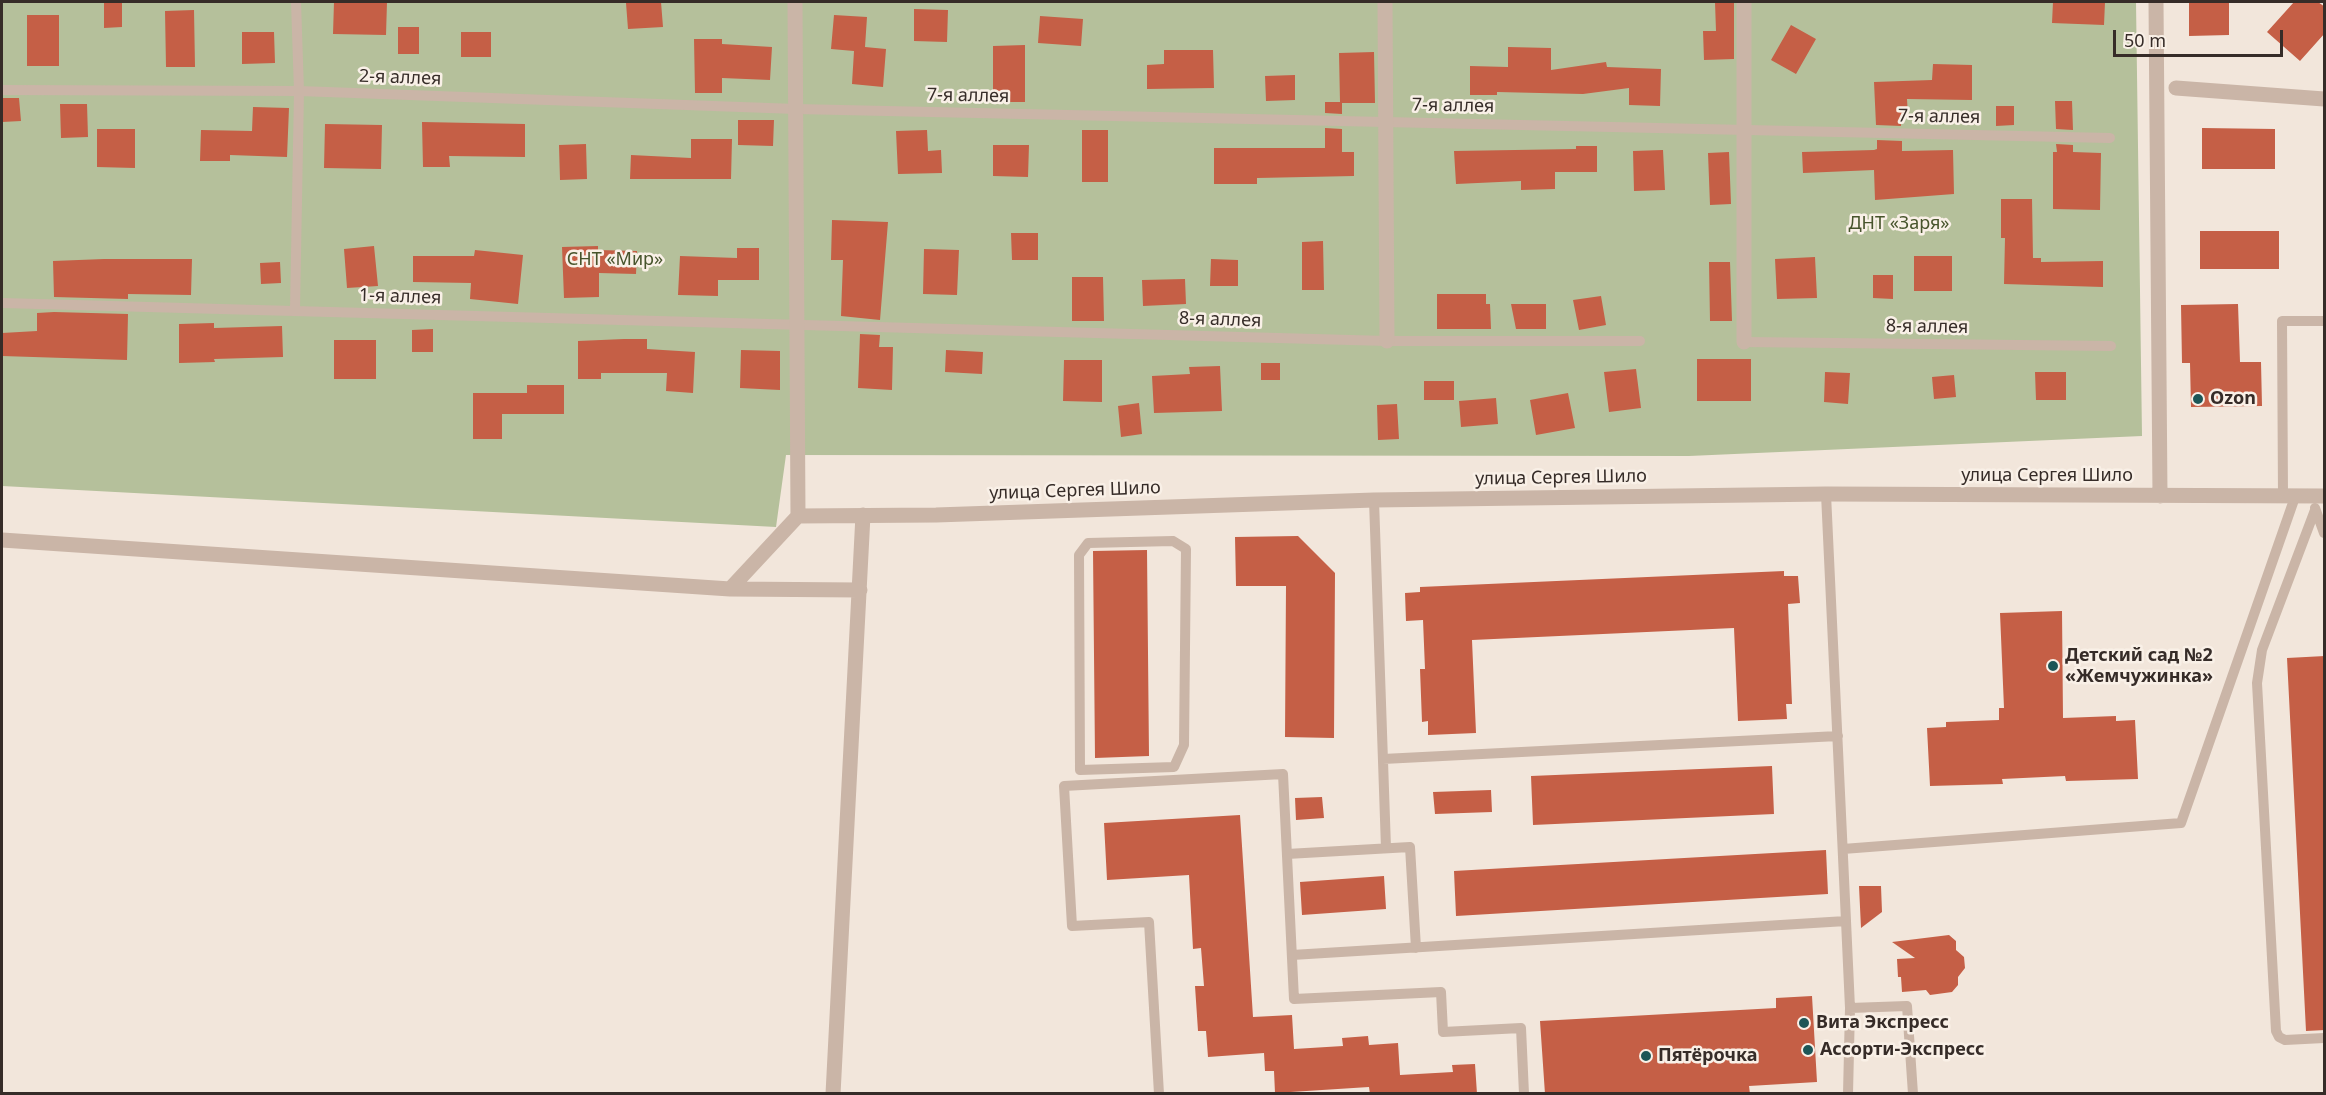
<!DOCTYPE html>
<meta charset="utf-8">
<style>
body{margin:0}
#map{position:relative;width:2326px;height:1095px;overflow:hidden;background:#f2e6db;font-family:"Noto Sans",sans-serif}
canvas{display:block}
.frame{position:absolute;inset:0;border:3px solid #362c28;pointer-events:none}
.scale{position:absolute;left:2113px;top:30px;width:170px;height:27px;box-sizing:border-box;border:3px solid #362c28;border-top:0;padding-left:8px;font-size:18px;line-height:21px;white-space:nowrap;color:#362c28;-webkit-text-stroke:4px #f9f0e7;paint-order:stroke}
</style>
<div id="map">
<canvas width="2326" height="1095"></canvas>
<div class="frame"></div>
<div class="scale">50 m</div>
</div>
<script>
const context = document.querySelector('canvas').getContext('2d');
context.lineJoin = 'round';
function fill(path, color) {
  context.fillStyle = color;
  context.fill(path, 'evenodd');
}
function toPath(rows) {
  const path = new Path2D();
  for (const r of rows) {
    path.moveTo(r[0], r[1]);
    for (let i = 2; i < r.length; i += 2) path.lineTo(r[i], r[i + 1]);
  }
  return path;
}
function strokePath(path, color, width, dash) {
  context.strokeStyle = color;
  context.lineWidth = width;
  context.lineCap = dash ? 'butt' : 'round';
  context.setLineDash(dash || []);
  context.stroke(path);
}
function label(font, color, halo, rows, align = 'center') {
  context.font = font + ' "Noto Sans",sans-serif';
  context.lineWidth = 5;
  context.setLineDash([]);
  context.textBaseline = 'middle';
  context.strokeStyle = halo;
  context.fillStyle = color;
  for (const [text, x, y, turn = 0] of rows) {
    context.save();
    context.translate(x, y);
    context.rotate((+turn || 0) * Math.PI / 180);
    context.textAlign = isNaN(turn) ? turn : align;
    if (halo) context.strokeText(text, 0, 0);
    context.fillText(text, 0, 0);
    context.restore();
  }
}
fill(toPath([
 [2,2,2136,2,2142,436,1689,456,786,455,776,527,2,486]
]), '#b5c09b');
fill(toPath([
 [104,2,122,2,122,27,104,28],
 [334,2,387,2,386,35,333,34],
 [661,2,663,27,628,29,626,3],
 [1715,2,1734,2,1734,59,1704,60,1703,31,1716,31],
 [2053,2,2105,2,2104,25,2052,23],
 [2189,2,2229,2,2229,35,2189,36],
 [2294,2,2318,2,2325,7,2325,33,2300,61,2267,32],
 [914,9,948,10,947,42,914,41],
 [194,10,195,67,166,67,165,11],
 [27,15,59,15,59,66,27,66],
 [834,15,867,17,865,47,886,49,883,87,852,84,854,51,831,49],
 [1040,16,1083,19,1081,46,1038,43],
 [1791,25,1816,39,1796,74,1771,60],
 [398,27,419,27,419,54,398,54],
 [242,32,274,32,275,63,242,64],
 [461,32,491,32,491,57,461,57],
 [694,39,722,39,722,44,772,47,770,80,722,78,722,93,695,93],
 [1025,45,1025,102,993,102,993,46],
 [1508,47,1551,48,1551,70,1606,62,1607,67,1661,69,1660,106,1629,105,1629,88,1583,94,1497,92,1497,95,1470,95,1470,66,1508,67],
 [1164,50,1213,50,1214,88,1147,89,1147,65,1164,64],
 [1374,52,1375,103,1342,103,1342,114,1325,113,1325,102,1340,102,1339,53],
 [1933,64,1972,65,1972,100,1907,99,1908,117,1901,117,1901,126,1876,125,1874,82,1932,80],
 [1295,75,1295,100,1266,101,1265,76],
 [2,98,19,98,21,121,2,122],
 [2055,101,2072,101,2073,130,2056,129],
 [60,104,87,104,88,137,61,138],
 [1996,106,2014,106,2014,125,1996,126],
 [253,107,289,108,287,157,230,155,230,161,200,161,201,130,252,131],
 [738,120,774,120,773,146,738,145],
 [422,122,525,124,525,157,449,156,450,167,423,167],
 [325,124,382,125,381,169,324,168],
 [1325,128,1342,129,1342,152,1354,152,1354,176,1257,178,1257,184,1214,184,1214,148,1325,148],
 [2202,128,2275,129,2275,169,2202,169],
 [97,129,135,129,135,168,97,167],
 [927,130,928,151,941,150,942,173,898,174,896,131],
 [1082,130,1108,130,1108,182,1082,182],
 [691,139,732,139,731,179,630,179,631,155,691,158],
 [1877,140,1902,141,1902,151,1953,150,1954,194,1875,200,1874,170,1803,173,1802,152,1874,150,1877,149],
 [586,144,587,179,560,180,559,145],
 [2056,144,2073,145,2073,152,2101,153,2100,210,2053,209,2053,152,2057,152],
 [993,145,1029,145,1028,177,993,176],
 [1576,146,1597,146,1597,172,1555,172,1555,189,1521,190,1521,181,1456,184,1454,151,1576,149],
 [1663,150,1665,190,1634,191,1633,151],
 [1729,152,1731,204,1710,205,1708,153],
 [2001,199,2032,199,2033,258,2041,258,2041,262,2103,261,2103,287,2004,284,2005,238,2001,238],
 [832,220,888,222,880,320,841,316,843,260,831,260],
 [2200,231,2279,231,2279,269,2200,269],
 [1011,233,1038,233,1038,260,1012,260],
 [1323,241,1324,290,1302,290,1302,242],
 [374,246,378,286,347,288,344,249],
 [598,246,598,250,637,251,636,274,599,273,599,297,564,298,562,247],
 [737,248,759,248,759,280,718,280,718,296,678,295,680,256,737,258],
 [924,249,959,250,957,295,923,294],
 [475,250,523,255,518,304,470,299,471,283,413,282,413,256,474,256],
 [1914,256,1952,256,1952,291,1914,291],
 [1815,257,1817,298,1777,299,1775,259],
 [104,259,192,259,191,295,128,294,128,299,54,297,53,261],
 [1211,259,1238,260,1238,286,1210,286],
 [280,262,281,283,261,284,260,263],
 [1709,262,1730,262,1732,321,1710,321],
 [1873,275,1893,275,1893,299,1873,298],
 [1072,277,1103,277,1104,321,1072,321],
 [1185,279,1186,304,1143,306,1142,280],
 [1437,294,1486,294,1486,304,1490,304,1491,329,1437,329],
 [1601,296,1606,325,1579,330,1573,300],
 [1511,304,1546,304,1546,329,1516,329],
 [2238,304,2240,362,2261,362,2262,406,2191,407,2190,363,2182,363,2181,305],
 [54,312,128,314,127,360,2,356,2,333,37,331,37,313],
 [214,323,214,328,282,326,283,357,214,359,215,362,179,363,179,324],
 [433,329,433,352,412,352,412,330],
 [860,334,880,335,879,347,893,347,892,390,858,388],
 [624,339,647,339,647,349,695,352,693,393,666,391,667,373,601,373,601,379,578,379,578,341],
 [334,340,376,340,376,379,334,379],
 [741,350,780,351,780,390,740,388],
 [946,350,983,352,982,374,945,372],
 [1697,359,1751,359,1751,401,1697,401],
 [1064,360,1102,360,1102,402,1063,401],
 [1261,363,1280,363,1280,380,1261,380],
 [1220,366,1222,411,1154,413,1152,376,1190,374,1189,367],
 [1636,369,1641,408,1609,412,1604,372],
 [1825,372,1850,373,1848,404,1824,402],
 [2035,372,2066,372,2066,400,2036,400],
 [1954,375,1956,397,1934,399,1932,377],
 [1424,381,1454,381,1454,400,1424,400],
 [527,385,564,385,564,414,502,414,502,439,473,439,473,393,527,393],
 [1568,393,1575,428,1536,435,1530,400],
 [1496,398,1498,424,1461,427,1459,401],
 [1139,403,1142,434,1121,437,1118,406],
 [1397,404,1399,439,1378,440,1377,405],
 [1298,536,1335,573,1334,738,1285,737,1286,586,1236,586,1235,537],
 [1147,550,1149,756,1095,758,1093,551],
 [1784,571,1784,576,1798,576,1800,603,1788,604,1792,704,1786,704,1787,719,1738,721,1734,628,1472,640,1476,733,1428,735,1428,721,1422,722,1420,669,1425,669,1423,620,1406,621,1405,593,1420,592,1420,587],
 [2062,611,2063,718,2116,716,2116,721,2135,720,2138,779,2066,781,2065,776,2002,779,2003,784,1930,786,1927,728,1946,727,1946,722,1999,720,1999,708,2004,708,2000,613],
 [2325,656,2325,1030,2306,1031,2287,658],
 [1772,766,1774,814,1533,825,1531,776],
 [1491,790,1492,812,1435,814,1433,792],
 [1322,797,1324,818,1296,820,1295,798],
 [1240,815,1253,1017,1292,1015,1294,1049,1343,1046,1342,1038,1368,1036,1369,1045,1398,1043,1400,1075,1453,1072,1452,1065,1475,1064,1477,1094,1370,1094,1369,1087,1275,1093,1274,1071,1265,1071,1264,1053,1208,1057,1206,1031,1198,1031,1195,986,1204,986,1201,948,1193,949,1189,875,1107,880,1104,823],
 [1826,850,1828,894,1456,916,1454,871],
 [1384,876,1386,909,1302,915,1300,882],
 [1859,886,1881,886,1882,912,1861,928],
 [1949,935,1956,941,1956,950,1964,957,1965,968,1958,977,1958,985,1952,992,1930,995,1926,990,1902,992,1901,977,1898,977,1897,959,1915,958,1892,942],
 [1812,996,1817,1082,1749,1086,1750,1094,1545,1094,1540,1021,1776,1008,1776,998]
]), '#c55f46');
strokePath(toPath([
 [2,90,299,91,796,109,2110,138],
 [2,303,1387,341,1640,341],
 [295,310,299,91,296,2],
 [1744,342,2111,346],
 [1826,494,1846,921,1850,1008,1848,1094],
 [2283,496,2282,321,2324,321],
 [1374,500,1386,848],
 [2315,508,2324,533],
 [2315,510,2262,650,2257,683,2276,1031,2279,1037,2285,1040,2324,1038],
 [1173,541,1186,549,1184,745,1174,767,1080,770,1079,555,1088,543,1173,541],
 [1383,759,1838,736],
 [1843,849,2181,823,2295,497],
 [1287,854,1410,847,1416,948],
 [1292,955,1846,921],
 [1850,1008,1907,1006,1913,1094],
 [1159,1094,1149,922,1072,926,1064,786,1283,774,1294,999,1441,992,1443,1032,1521,1028,1524,1094]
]), '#cab5a7', 10);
strokePath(toPath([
 [1385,2,1387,341],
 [2156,2,2160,496],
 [2176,88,2324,99],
 [1744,342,1744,2],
 [798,516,936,515,1374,500,1826,494,2324,496],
 [2,540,730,589,860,590],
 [730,589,798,516,795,2],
 [833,1094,863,515]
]), '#cab5a7', 15);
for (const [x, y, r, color] of [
 [2198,399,6,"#1d5657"],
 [2053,666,6,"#1d5657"],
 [1804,1023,6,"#1d5657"],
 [1808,1050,6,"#1d5657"],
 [1646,1056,6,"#1d5657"]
]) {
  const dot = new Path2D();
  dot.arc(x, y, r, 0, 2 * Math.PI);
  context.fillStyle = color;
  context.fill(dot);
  strokePath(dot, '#f9f0e7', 2);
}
label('18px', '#362c28', '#f9f0e7', [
 ["2-я аллея",400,78,2],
 ["7-я аллея",968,96,1],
 ["7-я аллея",1453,106,1],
 ["7-я аллея",1939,117,1],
 ["1-я аллея",400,297,2],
 ["8-я аллея",1220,320,2],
 ["8-я аллея",1927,327,1],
 ["улица Сергея Шило",2047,476],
 ["улица Сергея Шило",1561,478,-1],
 ["улица Сергея Шило",1075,491,-2]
]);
label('18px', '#47542c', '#f9f0e7', [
 ["ДНТ «Заря»",1899,224],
 ["СНТ «Мир»",615,260]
]);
label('bold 18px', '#362c28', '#f9f0e7', [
 ["Ozon",2210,399],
 ["Детский сад №2",2065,656],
 ["«Жемчужинка»",2065,677],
 ["Вита Экспресс",1816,1023],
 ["Ассорти-Экспресс",1820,1050],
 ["Пятёрочка",1658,1056]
], 'left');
</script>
